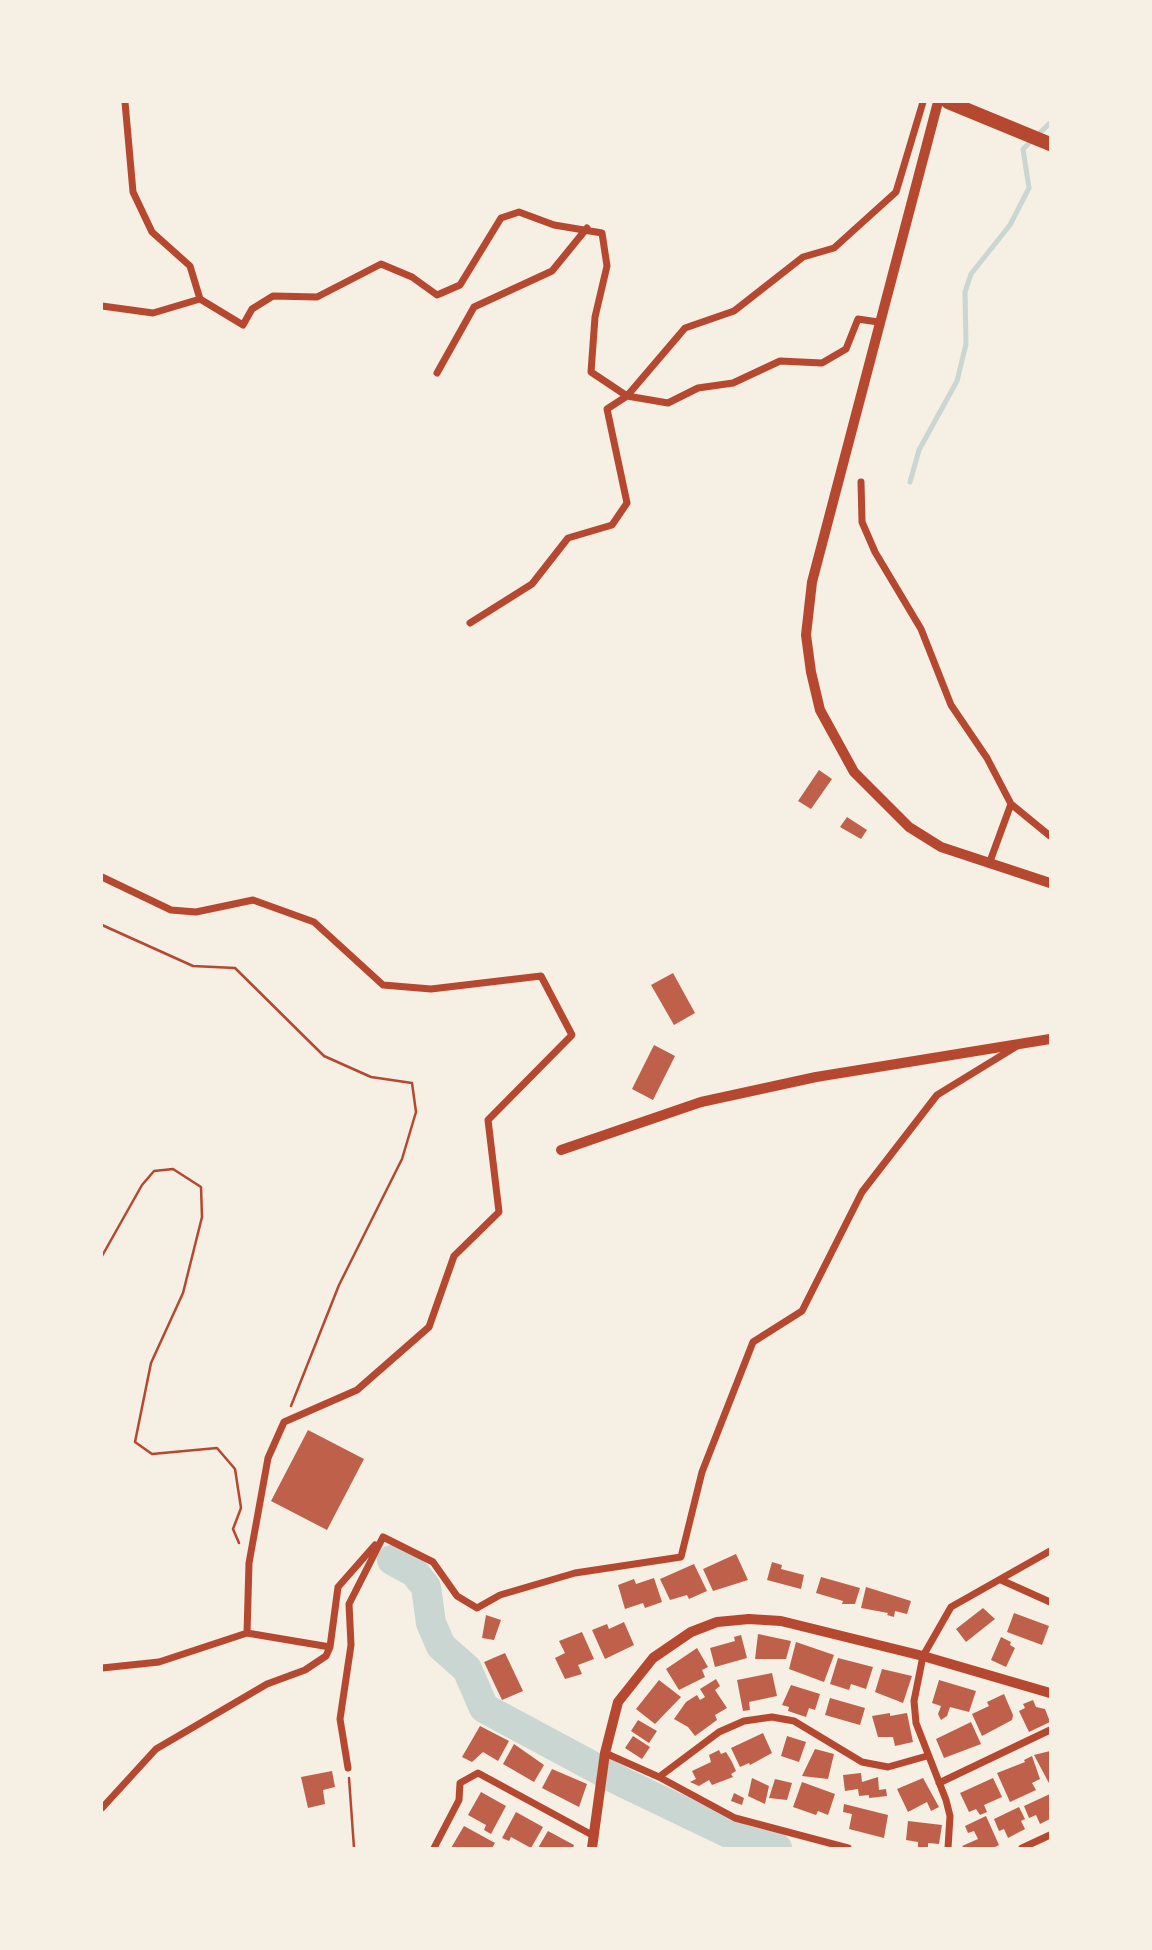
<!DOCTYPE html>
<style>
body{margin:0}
#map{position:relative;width:1152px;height:1950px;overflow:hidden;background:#f6efe4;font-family:Raleway,sans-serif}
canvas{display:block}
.frame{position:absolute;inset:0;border:103px solid #f6efe4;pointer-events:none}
</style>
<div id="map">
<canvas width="1152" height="1950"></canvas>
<div class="frame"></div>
</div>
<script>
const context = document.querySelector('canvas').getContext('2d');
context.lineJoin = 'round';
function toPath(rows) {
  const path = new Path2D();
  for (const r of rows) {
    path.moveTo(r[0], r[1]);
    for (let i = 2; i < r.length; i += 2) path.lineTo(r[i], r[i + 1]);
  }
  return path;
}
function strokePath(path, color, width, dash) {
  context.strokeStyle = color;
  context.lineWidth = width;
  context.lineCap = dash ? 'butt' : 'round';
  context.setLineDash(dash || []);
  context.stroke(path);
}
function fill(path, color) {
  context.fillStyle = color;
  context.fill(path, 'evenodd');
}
strokePath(toPath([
 [910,482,919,450,957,381,966,344,965,292,971,274,1010,225,1029,188,1023,149,1050,123]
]), '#c9d6d2', 5);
strokePath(toPath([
 [392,1560,414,1572,426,1587,431,1623,441,1646,467,1669,484,1708,620,1781,741,1839,777,1848]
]), '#c9d6d2', 30);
fill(toPath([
 [819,770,832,779,811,809,798,801],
 [847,817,867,830,861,839,840,827],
 [673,973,695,1013,674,1025,651,985],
 [654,1045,675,1056,653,1100,632,1089],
 [308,1430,364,1459,327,1530,271,1501],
 [736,1554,748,1580,713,1591,703,1569],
 [772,1562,782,1565,781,1569,804,1575,801,1589,767,1580],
 [694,1564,707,1591,689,1599,687,1595,670,1600,660,1579],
 [821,1577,860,1588,855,1604,842,1604,843,1601,816,1593],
 [654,1578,662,1602,645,1608,643,1603,625,1609,618,1585,634,1579,636,1584],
 [866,1587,911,1601,907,1614,895,1611,894,1617,887,1615,888,1613,861,1608],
 [983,1608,995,1619,966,1642,956,1629],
 [1014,1613,1049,1626,1042,1645,1007,1632],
 [486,1615,501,1620,494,1640,482,1638],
 [624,1622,634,1645,605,1659,592,1630,607,1624,609,1629],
 [582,1632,594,1659,578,1665,582,1674,565,1679,555,1658,565,1653,559,1641],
 [758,1634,791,1641,786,1659,755,1659],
 [741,1635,747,1658,715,1667,710,1648,735,1641,734,1637],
 [1001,1637,1011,1642,1010,1645,1015,1648,1006,1667,991,1660],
 [796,1642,834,1655,824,1682,789,1669],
 [697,1648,708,1667,702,1670,705,1677,679,1690,666,1669],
 [505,1653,523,1691,502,1700,484,1662],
 [838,1658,873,1667,866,1689,851,1684,849,1690,830,1684],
 [882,1669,912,1676,903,1703,875,1692],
 [772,1673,777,1696,749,1702,750,1710,743,1711,737,1680],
 [716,1679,720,1686,715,1690,727,1708,715,1715,717,1720,695,1736,688,1727,674,1719,686,1702,697,1695,700,1700,705,1697,700,1689],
 [659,1680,681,1697,655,1724,636,1709],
 [939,1680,976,1691,969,1712,950,1707,947,1716,941,1720,938,1714,941,1706,932,1703],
 [791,1685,820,1694,815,1710,809,1708,806,1717,788,1711,789,1707,782,1705],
 [1004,1694,1013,1715,1012,1720,982,1736,972,1714,989,1706,987,1702],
 [830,1698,865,1708,860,1725,825,1715],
 [1033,1700,1036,1707,1045,1709,1050,1722,1029,1732,1019,1711,1025,1708,1023,1704],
 [890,1713,890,1716,907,1713,913,1742,895,1746,893,1737,878,1737,872,1716],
 [638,1720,657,1731,649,1743,631,1731],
 [971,1722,981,1744,944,1758,936,1739],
 [480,1726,509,1741,498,1761,483,1752,472,1762,462,1757],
 [763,1733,772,1753,750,1765,749,1763,740,1767,731,1748],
 [633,1736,650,1747,642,1759,625,1748],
 [787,1736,806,1742,799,1762,781,1756],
 [514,1744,544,1765,534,1782,503,1764],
 [815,1749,834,1754,828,1779,802,1776],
 [719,1750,721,1754,726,1752,732,1762,736,1771,731,1774,733,1777,712,1785,709,1780,699,1786,690,1782,696,1779,692,1771,711,1762,709,1755],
 [1050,1751,1050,1785,1034,1755],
 [1032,1756,1040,1779,1032,1783,1036,1790,1010,1802,997,1773,1025,1762,1024,1760],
 [552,1769,587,1784,579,1807,542,1788],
 [332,1771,335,1787,323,1790,325,1804,308,1808,301,1777],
 [861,1773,862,1782,878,1777,879,1790,886,1789,887,1796,869,1798,869,1795,859,1796,858,1789,845,1791,843,1775],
 [752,1778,769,1786,765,1804,748,1796],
 [923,1778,939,1807,931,1811,927,1802,908,1812,897,1789],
 [993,1778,1002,1797,984,1805,987,1812,980,1815,976,1809,969,1812,960,1793],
 [775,1779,792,1783,787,1800,769,1798],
 [802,1782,835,1794,828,1815,818,1811,816,1815,793,1807],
 [481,1792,506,1806,491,1834,484,1830,486,1825,468,1815],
 [734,1793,744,1798,742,1805,731,1801],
 [1050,1794,1050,1819,1040,1824,1036,1815,1029,1818,1024,1806],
 [844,1804,888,1815,884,1838,849,1829,852,1814,843,1812],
 [1019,1807,1025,1819,1021,1821,1025,1829,1008,1838,1004,1829,999,1831,994,1819],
 [516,1812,543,1827,531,1848,511,1837,509,1841,502,1838],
 [986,1816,999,1845,993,1848,964,1848,962,1846,978,1839,974,1831,968,1833,965,1826],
 [908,1821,942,1825,939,1844,928,1843,928,1848,918,1847,918,1842,906,1840],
 [464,1826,495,1843,492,1848,451,1848],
 [548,1831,574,1845,573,1848,538,1848]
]), '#bf614a');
strokePath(toPath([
 [102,925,193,966,235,968,324,1056,371,1077,412,1083,416,1112,402,1159,339,1285,291,1406],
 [102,1256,142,1185,154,1171,173,1169,201,1187,202,1217,183,1293,151,1363,135,1442,152,1454,217,1448,235,1469,241,1508,233,1529,239,1543],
 [349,1778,354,1848]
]), '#b5482f', 2.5);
strokePath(toPath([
 [125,102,133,192,152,232,190,266,200,299,243,325,252,309,273,296,317,297,381,264,412,277,437,295,460,285,501,218,519,212,554,225,602,233,607,266,595,317,591,372,627,396,668,403,698,388,733,383,780,361,822,363,846,349,858,319,878,322],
 [102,306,153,313,200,299],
 [437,373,474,307,552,271,587,228],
 [861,482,862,522,875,552,921,629,951,705,987,758,1011,804],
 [470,623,532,584,568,538,612,525,627,503,607,409,627,396,685,328,734,311,803,257,834,248,896,192,923,102],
 [989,864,1011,804,1050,836],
 [102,877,171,910,196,912,253,900,314,922,383,985,431,989,541,976,572,1035,488,1120,499,1212,454,1256,429,1327,357,1390,284,1422,268,1458,249,1563,247,1633],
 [1001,1580,1050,1602],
 [102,1668,159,1662,247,1633,330,1647,338,1587,375,1545],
 [605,1753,659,1777,735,1818,848,1848],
 [348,1768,340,1719,351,1645,349,1604,383,1537,433,1562,457,1596,477,1608,500,1595,575,1573,681,1557,702,1472,753,1342,802,1311,862,1192,937,1095,1017,1046],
 [659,1777,719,1732,744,1721,772,1717,794,1721,862,1762,888,1767,927,1756],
 [939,1783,1050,1730],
 [102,1808,156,1749,267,1684,305,1670,326,1656,330,1647],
 [434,1848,459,1800,460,1783,478,1773,594,1836],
 [948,1848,950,1816,946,1800,916,1723,914,1701,923,1656,951,1607,1050,1551],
 [1022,1848,1050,1835]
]), '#b5482f', 7);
strokePath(toPath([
 [938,102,812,582,806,635,811,672,820,710,854,772,909,827,941,847,1050,883],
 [561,1150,701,1102,816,1077,1050,1039],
 [592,1848,605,1753,618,1702,653,1658,691,1632,717,1622,749,1619,781,1621,923,1656,1050,1693]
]), '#b5482f', 10);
strokePath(toPath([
 [948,102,1050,144]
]), '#b5482f', 14);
</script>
